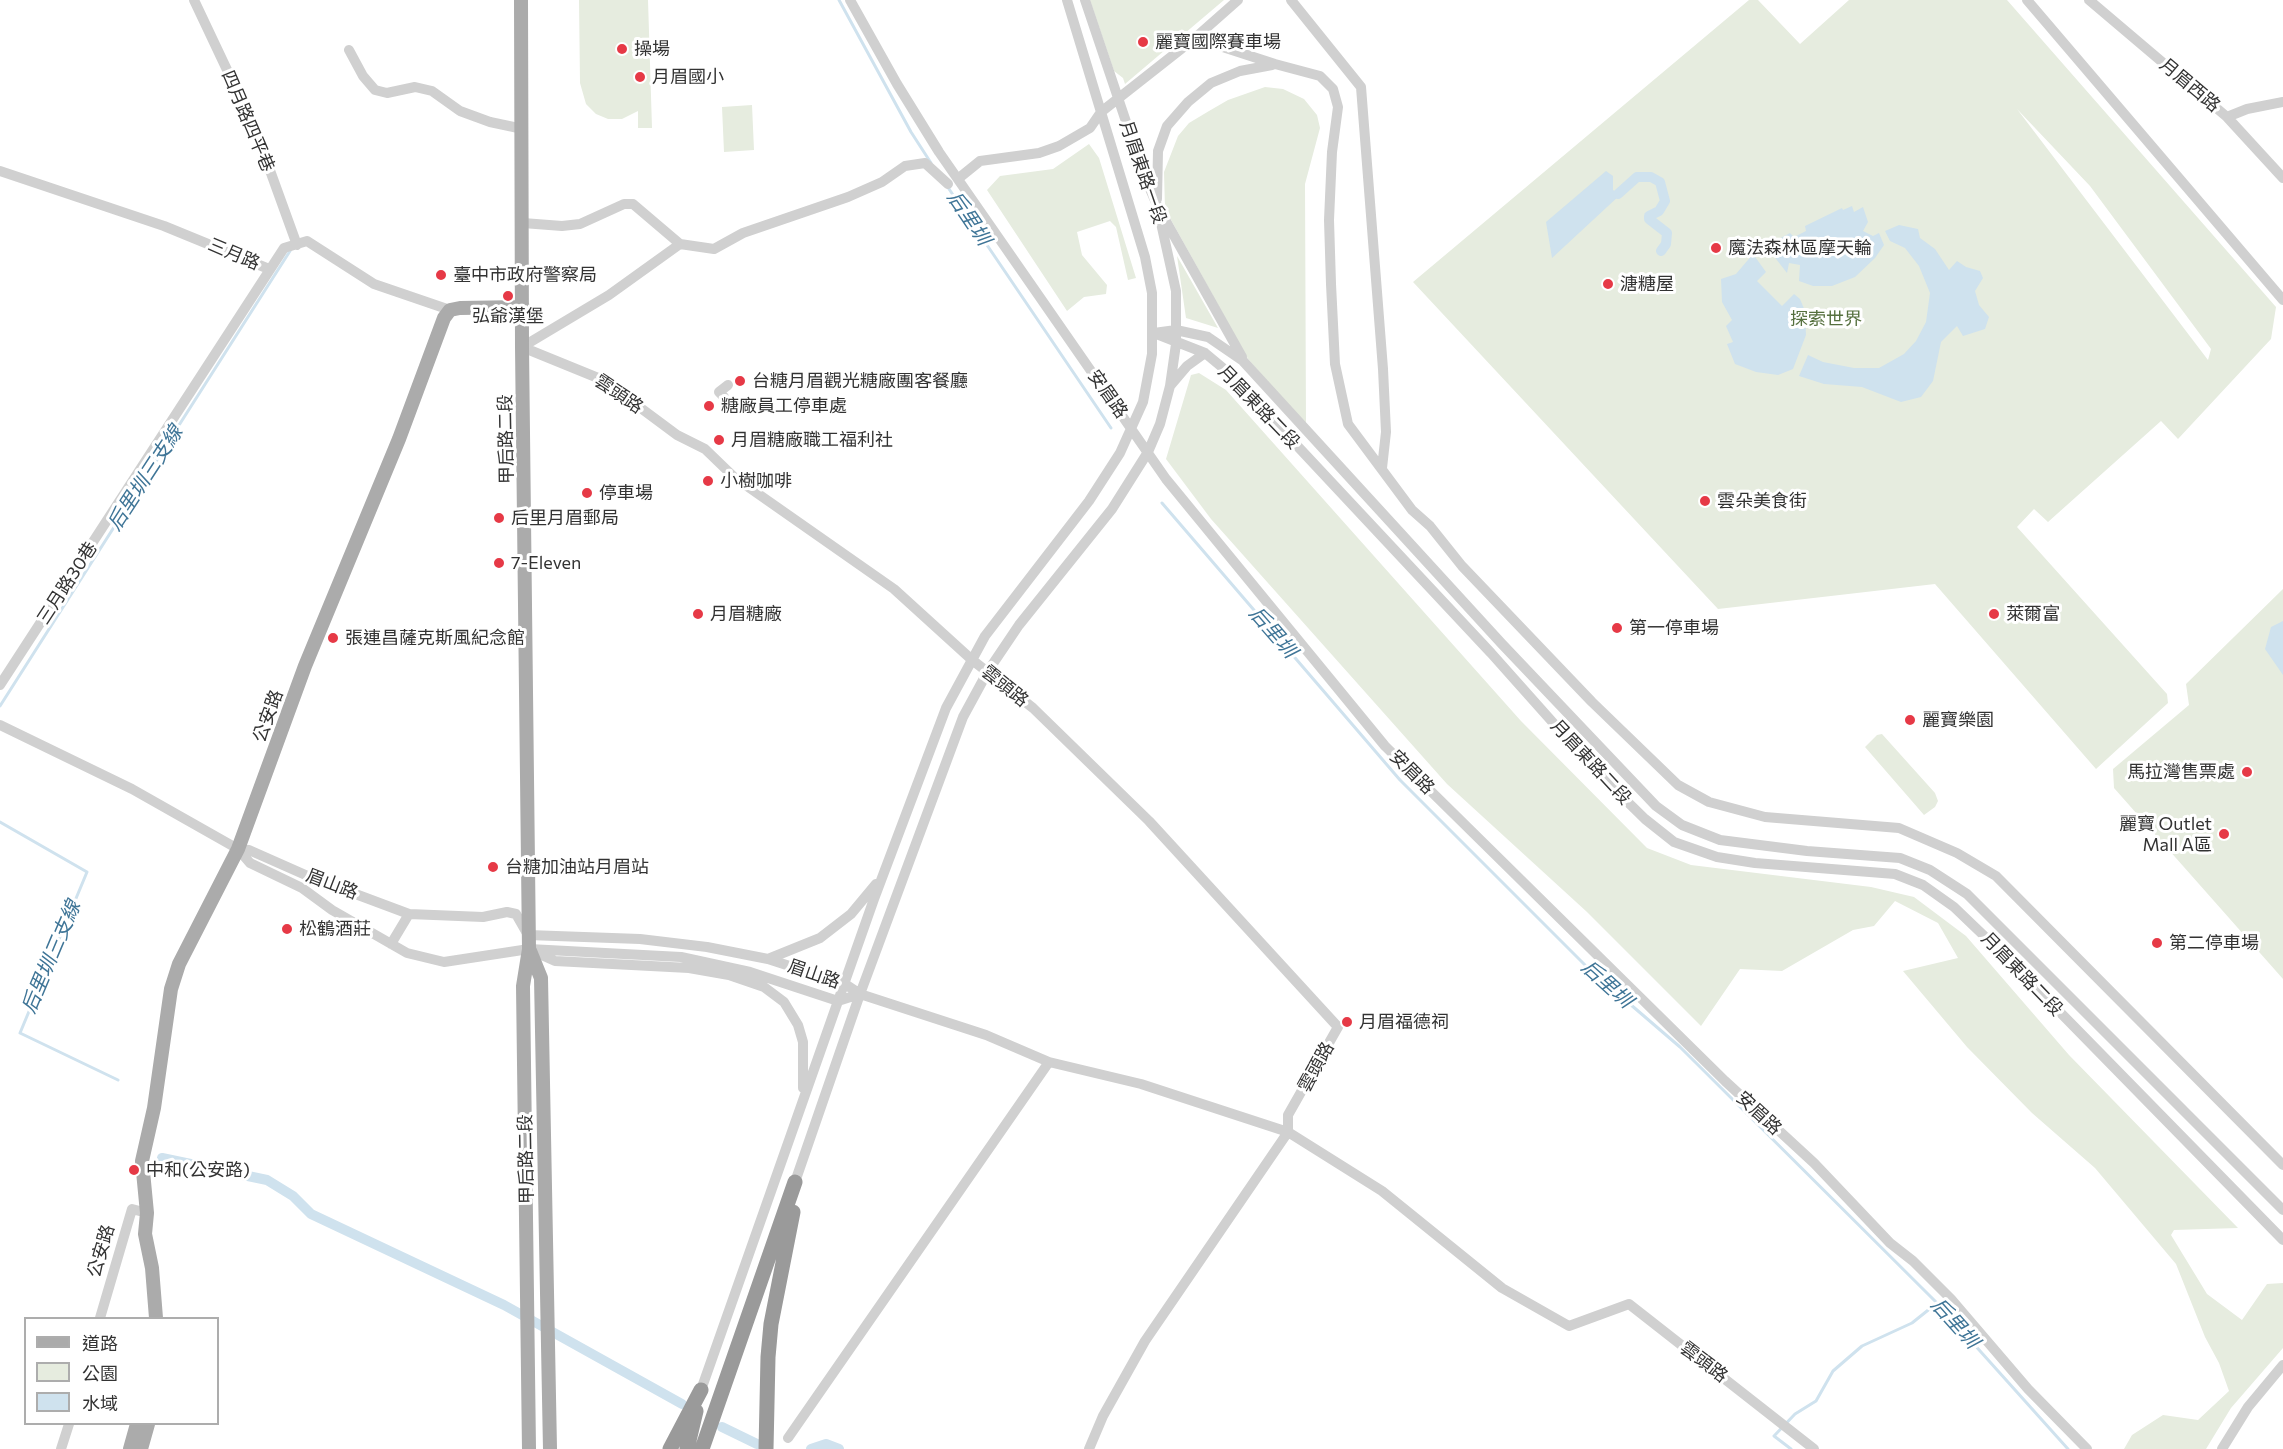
<!DOCTYPE html>
<meta charset="utf-8">
<style>
body{margin:0}
#map{position:relative;width:2283px;height:1449px;overflow:hidden;background:#fff;font-family:Commissioner,"Noto Sans TC",sans-serif}
canvas{display:block}
.legend{position:absolute;left:24px;top:1317px;width:195px;height:108px;box-sizing:border-box;background:#fff;border:2px solid #adadad;margin:0;padding:8px 10px;list-style:none;font-size:18px;color:#333}
.legend li{display:flex;align-items:center;gap:12px;height:30px}
.legend b{width:30px;border:2px solid #adadad}
</style>
<div id="map">
<canvas width="2283" height="1449"></canvas>
<ul class="legend">
<li><b style="height:8px;background:#ababab"></b>道路</li>
<li><b style="height:16px;background:#e6ecdf"></b>公園</li>
<li><b style="height:16px;background:#cfe2ee"></b>水域</li>
</ul>
</div>
<script>
const context = document.querySelector('canvas').getContext('2d');
context.lineJoin = 'round';
function fill(path, color) {
  context.fillStyle = color;
  context.fill(path, 'evenodd');
}
function toPath(rows) {
  const path = new Path2D();
  for (const r of rows) {
    path.moveTo(r[0], r[1]);
    for (let i = 2; i < r.length; i += 2) path.lineTo(r[i], r[i + 1]);
  }
  return path;
}
function strokePath(path, color, width, dash) {
  context.strokeStyle = color;
  context.lineWidth = width;
  context.lineCap = dash ? 'butt' : 'round';
  context.setLineDash(dash || []);
  context.stroke(path);
}
function label(font, color, halo, rows, align = 'center') {
  context.font = font + ' Commissioner,"Noto Sans TC",sans-serif';
  context.lineWidth = 6;
  context.setLineDash([]);
  context.textBaseline = 'middle';
  context.strokeStyle = halo;
  context.fillStyle = color;
  for (const [text, x, y, turn = 0] of rows) {
    context.save();
    context.translate(x, y);
    context.rotate((+turn || 0) * Math.PI / 180);
    context.textAlign = isNaN(turn) ? turn : align;
    if (halo) context.strokeText(text, 0, 0);
    context.fillText(text, 0, 0);
    context.restore();
  }
}
fill(toPath([
 [579,0,648,0,652,128,638,128,638,111,622,119,608,119,596,114,586,104,580,83],
 [1090,0,1224,0,1125,84,1123,78,1114,71],
 [1749,0,1758,0,1800,44,1849,0,2007,0,2276,307,2271,339,2178,439,2161,421,2048,522,2034,509,2017,527,2167,694,2168,703,2096,769,1935,584,1718,609,1413,282],
 [2017,109,2090,186,2211,349,2208,360],
 [1265,87,1283,89,1304,99,1317,115,1320,128,1305,184,1306,425,1248,359,1165,209,1164,172,1178,136,1189,123,1209,111,1228,100],
 [752,105,754,150,724,152,722,107],
 [1089,144,1099,158,1136,278,1128,280,1116,227,1110,221,1077,232,1082,255,1107,285,1106,294,1084,297,1067,311,987,190,1000,176,1053,169],
 [1177,256,1218,328,1186,318],
 [1199,373,1226,390,1521,721,1647,848,1691,865,1871,887,1914,897,1966,936,2069,1055,2238,1228,2174,1230,2171,1235,2207,1294,2242,1320,2267,1284,2283,1283,2283,1348,2231,1408,2206,1449,2124,1449,2132,1435,2163,1415,2198,1420,2229,1391,2219,1363,2205,1337,2176,1264,2095,1168,2032,1113,1967,1047,1903,971,1958,958,1938,923,1895,901,1874,926,1853,930,1782,971,1740,969,1701,1026,1587,912,1447,784,1211,519,1166,459,1191,375],
 [2283,589,2283,979,2114,788,2113,769,2189,705,2186,684],
 [1882,734,1935,793,1938,801,1935,807,1924,815,1865,747,1877,735]
]), '#e6ecdf');
fill(toPath([
 [1606,171,1613,176,1613,190,1620,195,1552,258,1546,222],
 [1852,206,1854,212,1863,207,1868,222,1863,231,1873,236,1879,233,1884,245,1875,258,1855,277,1832,286,1813,286,1799,281,1800,265,1789,263,1787,273,1766,246,1790,233,1794,237,1806,231,1805,226,1842,208,1843,210],
 [1899,225,1918,229,1920,238,1935,249,1949,270,1957,261,1966,267,1980,271,1983,278,1975,291,1979,305,1989,317,1985,329,1963,336,1957,326,1941,342,1933,381,1921,397,1901,402,1862,387,1824,384,1799,376,1808,355,1823,362,1854,368,1879,368,1904,354,1916,341,1926,322,1930,293,1919,266,1905,248,1890,241,1885,231],
 [1753,254,1766,272,1757,281,1782,306,1794,294,1800,299,1805,311,1806,335,1793,369,1778,375,1756,372,1735,364,1727,344,1733,342,1726,326,1732,320,1722,302,1721,279,1736,274],
 [2283,621,2283,675,2265,649,2271,627]
]), '#cfe2ee');
strokePath(toPath([
 [839,0,911,132,931,163],
 [947,186,1111,428],
 [1162,503,1400,780,1588,968,1680,1047,1937,1303,2068,1449],
 [0,706,290,251],
 [0,822,87,872,20,1033,118,1080],
 [1791,1449,1774,1436,1795,1414,1816,1401,1833,1371,1862,1346,1912,1323,1937,1303]
]), '#cfe2ee', 3);
strokePath(toPath([
 [1618,194,1637,177,1651,177,1660,182,1665,201,1659,211,1649,216,1649,219,1667,233,1666,244,1661,251],
 [162,1158,267,1180,293,1196,311,1214,504,1305,682,1404],
 [722,1427,757,1444],
 [811,1449,826,1444,839,1449]
]), '#cfe2ee', 10);
strokePath(toPath([
 [194,0,255,129,297,245],
 [850,0,897,84,939,152,1166,479,1385,746,1725,1081,1814,1163,1890,1243,1913,1261,1951,1299,2028,1389,2087,1449],
 [1291,0,1361,87,1383,369,1386,432,1382,468],
 [2027,0,2283,300],
 [2089,0,2227,117,2283,178],
 [1195,38,1275,64,1320,76,1333,89,1338,107,1332,152,1329,220,1331,284,1335,364,1348,424,1412,510,1430,526,1462,566,1592,702,1678,785,1709,802,1765,817,1899,828,1957,853,1996,876,2283,1165],
 [349,50,363,76,375,90,387,93,415,87,432,91,460,111,490,122,523,129],
 [2227,117,2247,109,2283,102],
 [0,171,164,226,269,269],
 [959,178,980,161,1039,153,1059,146,1090,128,1101,112,1195,38,1238,0],
 [1157,199,1158,151,1167,126,1188,102,1211,83,1240,71,1272,65],
 [1163,216,1242,357],
 [523,223,562,226,580,224,624,204,633,204,680,244,714,249,743,233,848,197,882,182,905,166,925,163,948,184],
 [1154,333,1205,353,1229,373,1491,653,1597,772,1645,819,1674,842,1717,857,1755,863,1895,874,1923,885,1954,907,2003,954,2283,1240],
 [1154,333,1176,330,1208,337,1243,361,1502,644,1656,806,1682,825,1720,840,1807,851,1900,858,1930,870,1967,894,2283,1210],
 [522,347,603,380,677,435,705,449,734,477,894,589,971,659,1033,708,1149,821,1338,1027,1288,1115,1288,1132,1145,1341,1103,1416,1089,1449],
 [522,347,609,295,680,244],
 [1170,386,1187,366,1205,353],
 [724,397,719,392,728,385],
 [0,685,284,248,307,241,374,284,450,310],
 [0,725,132,789,238,849,250,863,302,888,332,910,407,953,444,962,529,949,681,957,750,972,838,1001,860,994],
 [238,849,249,850,310,877,409,914,483,917,507,912,516,914,528,935,640,939,707,947,768,959,845,984,860,994,986,1035,1049,1062,1141,1084,1288,1132,1382,1191,1502,1288,1569,1326,1629,1304,1814,1449],
 [391,944,409,914],
 [535,952,555,961,689,968,729,975,764,987,784,1002,798,1025,803,1042,803,1088],
 [768,959,820,938,851,914,876,884],
 [795,1182,860,994,963,717,988,671,1019,625,1112,509,1148,452,1160,424,1170,386,1176,344,1176,291,1157,205,1144,175,1085,0],
 [100,1318,132,1209,147,1213],
 [701,1390,874,899,946,708,985,636,1089,501,1120,453,1143,402,1152,354,1152,293,1145,257,1067,0],
 [788,1438,1049,1062],
 [61,1449,69,1424],
 [2222,1449,2248,1407,2283,1365]
]), '#d0d0d0', 10);
strokePath(toPath([
 [521,0,522,347,529,949,523,986,529,1449],
 [530,951,541,978,550,1449],
 [156,1318,152,1268,145,1234,147,1213,142,1161,154,1108,171,989,179,964,238,849,305,666,399,439,444,318,450,310,460,308,523,307],
 [130,1449,137,1424],
 [141,1449,148,1424]
]), '#ababab', 14);
strokePath(toPath([
 [670,1449,701,1390],
 [687,1449,696,1411],
 [702,1449,795,1182],
 [766,1449,768,1357,771,1324,793,1212]
]), '#9a9a9a', 15);
for (const [x, y, r, color] of [
 [1143,42,6,"#e63946"],
 [622,49,6,"#e63946"],
 [640,77,6,"#e63946"],
 [1716,248,6,"#e63946"],
 [441,275,6,"#e63946"],
 [1608,284,6,"#e63946"],
 [508,296,6,"#e63946"],
 [740,381,6,"#e63946"],
 [709,406,6,"#e63946"],
 [719,440,6,"#e63946"],
 [708,481,6,"#e63946"],
 [587,493,6,"#e63946"],
 [1705,501,6,"#e63946"],
 [499,518,6,"#e63946"],
 [499,563,6,"#e63946"],
 [698,614,6,"#e63946"],
 [1994,614,6,"#e63946"],
 [1617,628,6,"#e63946"],
 [333,638,6,"#e63946"],
 [1910,720,6,"#e63946"],
 [2247,772,6,"#e63946"],
 [2224,834,6,"#e63946"],
 [493,867,6,"#e63946"],
 [287,929,6,"#e63946"],
 [2157,943,6,"#e63946"],
 [1347,1022,6,"#e63946"],
 [134,1170,6,"#e63946"]
]) {
  const dot = new Path2D();
  dot.arc(x, y, r, 0, 2 * Math.PI);
  context.fillStyle = color;
  context.fill(dot);
  strokePath(dot, '#fff', 2);
}
label('18px', '#333', '#fff', [
 ["麗寶國際賽車場",1155,42],
 ["操場",634,49],
 ["月眉國小",652,77],
 ["魔法森林區摩天輪",1728,248],
 ["臺中市政府警察局",453,275],
 ["溏糖屋",1620,284],
 ["弘爺漢堡",508,316,"center"],
 ["台糖月眉觀光糖廠團客餐廳",752,381],
 ["糖廠員工停車處",721,406],
 ["月眉糖廠職工福利社",731,440],
 ["小樹咖啡",720,481],
 ["停車場",599,493],
 ["雲朵美食街",1717,501],
 ["后里月眉郵局",511,518],
 ["7-Eleven",511,563],
 ["月眉糖廠",710,614],
 ["萊爾富",2006,614],
 ["第一停車場",1629,628],
 ["張連昌薩克斯風紀念館",345,638],
 ["麗寶樂園",1922,720],
 ["馬拉灣售票處",2235,772,"right"],
 ["麗寶 Outlet",2212,824,"right"],
 ["Mall A區",2212,845,"right"],
 ["台糖加油站月眉站",505,867],
 ["松鶴酒莊",299,929],
 ["第二停車場",2169,943],
 ["月眉福德祠",1359,1022],
 ["中和(公安路)",146,1170]
], 'left');
label('18px', '#333', '#fff', [
 ["月眉西路",2190,85,40],
 ["四月路四平巷",248,121,67],
 ["月眉東路一段",1143,172,71],
 ["三月路",234,254,23],
 ["雲頭路",619,394,34],
 ["安眉路",1108,394,55],
 ["月眉東路二段",1259,407,46],
 ["甲后路二段",506,439,-91],
 ["三月路30巷",67,583,-57],
 ["雲頭路",1005,686,39],
 ["公安路",268,716,-70],
 ["月眉東路二段",1591,762,47],
 ["安眉路",1412,772,45],
 ["眉山路",332,884,21],
 ["眉山路",814,974,19],
 ["月眉東路二段",2022,974,46],
 ["雲頭路",1316,1067,-61],
 ["安眉路",1759,1113,43],
 ["甲后路二段",526,1159,-91],
 ["公安路",101,1251,-74],
 ["雲頭路",1704,1362,37]
]);
label('18px', '#56703f', '#fff', [
 ["探索世界",1826,319]
]);
label('italic 20px', '#3f7597', '#fff', [
 ["后里圳",969,218,56],
 ["后里圳三支線",145,478,-57],
 ["后里圳",1273,632,49],
 ["后里圳三支線",51,957,-67],
 ["后里圳",1607,984,42],
 ["后里圳",1955,1323,48]
]);
</script>
